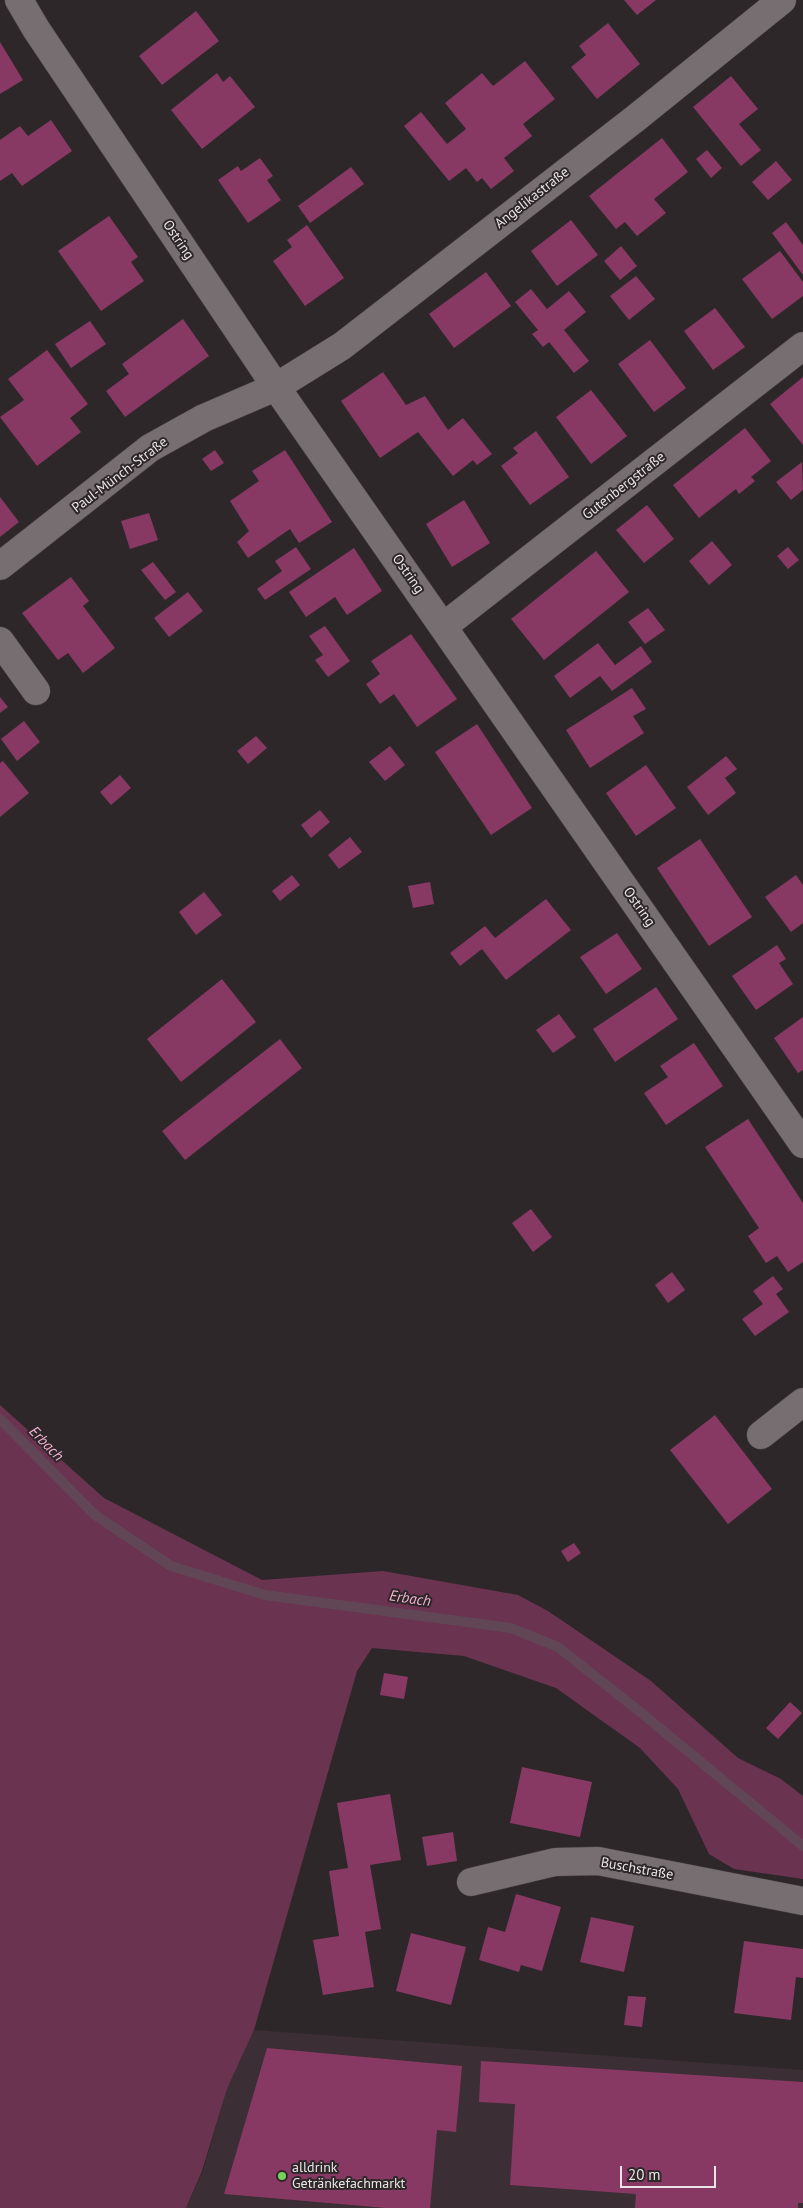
<!DOCTYPE html>
<meta charset="utf-8">
<style>
body{margin:0}
#map{position:relative;width:803px;height:2208px;overflow:hidden;background:#2e272a;font-family:"PT Sans",sans-serif}
canvas{display:block}
.scale{position:absolute;left:620px;top:2166px;width:96px;height:22px;box-sizing:border-box;border:2px solid #eae5e8;border-top:0;padding-left:6px;font-size:15px;line-height:18px;white-space:nowrap;color:#eae5e8;-webkit-text-stroke:4px #2e272a;paint-order:stroke}
</style>
<div id="map">
<canvas width="803" height="2208"></canvas>
<div class="scale">20 m</div>
</div>
<script>
const context = document.querySelector('canvas').getContext('2d');
context.lineJoin = 'round';
function fill(path, color) {
  context.fillStyle = color;
  context.fill(path, 'evenodd');
}
function toPath(rows) {
  const path = new Path2D();
  for (const r of rows) {
    path.moveTo(r[0], r[1]);
    for (let i = 2; i < r.length; i += 2) path.lineTo(r[i], r[i + 1]);
  }
  return path;
}
function strokePath(path, color, width, dash) {
  context.strokeStyle = color;
  context.lineWidth = width;
  context.lineCap = dash ? 'butt' : 'round';
  context.setLineDash(dash || []);
  context.stroke(path);
}
function label(font, color, halo, rows, align = 'center') {
  context.font = font + ' "PT Sans",sans-serif';
  context.lineWidth = 4;
  context.setLineDash([]);
  context.textBaseline = 'middle';
  context.strokeStyle = halo;
  context.fillStyle = color;
  for (const [text, x, y, turn = 0] of rows) {
    context.save();
    context.translate(x, y);
    context.rotate((+turn || 0) * Math.PI / 180);
    context.textAlign = isNaN(turn) ? turn : align;
    if (halo) context.strokeText(text, 0, 0);
    context.fillText(text, 0, 0);
    context.restore();
  }
}
fill(toPath([
 [254,2030,803,2070,803,2208,186,2208,203,2171,227,2089]
]), '#3b2e34');
fill(toPath([
 [0,1405,104,1498,262,1580,383,1571,518,1595,548,1611,651,1681,738,1758,781,1779,803,1796,803,1879,734,1869,709,1854,678,1789,640,1748,556,1688,464,1656,372,1648,357,1671,254,2030,227,2089,202,2171,186,2208,0,2208]
]), '#6a3350');
strokePath(toPath([
 [0,1419,95,1515,171,1566,265,1595,511,1628,558,1647,634,1707,803,1846]
]), '#614656', 10);
fill(toPath([
 [624,0,656,0,637,15],
 [196,11,219,41,162,85,139,56],
 [608,23,640,64,597,99,571,67,586,55,579,46],
 [0,42,23,80,0,94],
 [525,61,555,99,523,124,532,136,504,158,514,171,491,189,482,178,477,182,466,168,449,181,404,126,421,112,447,144,466,129,445,103,482,73,493,86],
 [217,73,223,82,230,76,255,107,202,149,171,110],
 [731,76,758,109,739,124,761,150,741,166,693,107],
 [51,120,72,151,22,186,12,173,0,181,0,140,20,126,28,136],
 [662,138,688,172,654,199,666,213,637,236,625,222,616,229,589,196],
 [707,150,722,168,711,178,696,159],
 [260,158,273,176,267,180,281,200,248,223,218,180,238,166,241,171],
 [776,161,792,180,768,200,752,182],
 [351,167,364,184,310,223,298,206],
 [109,216,138,257,131,262,144,281,101,311,58,251],
 [571,220,598,255,557,286,531,251],
 [786,222,803,245,803,275,772,233],
 [307,225,344,278,305,306,273,261,292,247,287,240],
 [621,246,637,266,620,280,604,261],
 [780,251,803,282,803,296,772,319,742,279],
 [486,272,511,306,454,348,429,314],
 [636,276,655,299,629,320,610,296],
 [531,289,547,309,569,291,586,312,564,330,589,361,574,373,549,342,543,347,532,334,538,330,515,302],
 [715,308,745,347,713,370,684,331],
 [183,319,209,356,125,417,106,391,129,374,122,364],
 [90,321,106,344,71,368,55,344],
 [650,340,686,388,654,412,618,364],
 [47,350,88,404,70,418,81,432,37,466,0,417,24,400,8,379],
 [383,372,406,405,425,396,448,430,463,418,492,454,477,465,473,460,453,476,418,432,380,458,341,401],
 [803,377,803,445,770,404],
 [591,390,627,436,591,464,556,417],
 [745,428,771,461,751,477,755,481,739,494,736,489,699,518,673,485],
 [536,431,569,477,530,505,501,466,518,453,513,448],
 [215,450,224,463,211,471,202,459],
 [285,450,332,522,299,543,290,529,248,558,237,542,249,531,230,501,259,481,252,471],
 [802,462,803,490,791,500,776,482],
 [0,497,19,522,0,537],
 [464,500,490,543,452,567,426,524],
 [647,505,674,539,644,563,616,530],
 [149,513,158,540,130,549,121,521],
 [712,541,732,565,709,585,689,561],
 [296,547,311,569,265,600,257,589,282,571,275,561],
 [788,547,799,560,788,569,777,556],
 [354,548,382,591,347,615,335,597,306,617,289,592],
 [596,551,629,592,544,660,511,619],
 [153,562,176,592,165,600,141,570],
 [71,577,89,601,83,606,115,648,83,673,68,653,58,660,22,613],
 [188,592,203,611,169,637,154,618],
 [648,608,665,630,645,644,628,622],
 [325,626,350,661,328,677,315,660,323,655,309,636],
 [411,634,457,699,417,727,394,694,380,704,366,684,380,674,371,661],
 [598,643,615,665,641,646,652,662,612,691,600,676,570,698,554,676],
 [632,688,646,709,633,716,644,733,590,768,566,730],
 [0,697,8,707,0,713],
 [24,721,40,742,17,761,1,739],
 [477,724,532,808,491,835,435,752],
 [256,736,267,748,248,764,237,751],
 [390,746,405,765,385,781,369,762],
 [726,756,737,769,725,778,736,793,708,815,687,787],
 [3,761,29,793,0,817,0,763],
 [646,765,676,808,636,836,606,793],
 [120,775,131,788,111,805,100,792],
 [320,810,330,822,311,838,301,825],
 [350,837,362,852,339,869,328,855],
 [700,839,752,917,709,946,657,868],
 [292,875,300,885,280,901,272,891],
 [796,875,803,885,803,923,791,932,765,897],
 [430,882,434,904,413,908,408,886],
 [204,892,222,915,196,935,179,912],
 [546,899,571,930,506,980,482,949,460,966,450,953,485,926,495,938],
 [617,933,642,969,606,994,580,957],
 [777,945,786,959,779,963,793,984,756,1010,732,976],
 [222,979,256,1022,181,1082,147,1039],
 [656,987,678,1019,615,1062,593,1029],
 [559,1014,576,1037,553,1053,536,1030],
 [803,1017,803,1070,798,1073,774,1038],
 [280,1039,302,1068,185,1160,162,1131],
 [694,1043,723,1086,666,1125,644,1093,668,1077,660,1066],
 [748,1119,803,1203,803,1262,788,1272,777,1256,766,1263,748,1236,759,1228,705,1147],
 [531,1209,552,1237,533,1252,512,1223],
 [672,1272,685,1290,668,1303,655,1285],
 [773,1276,783,1289,776,1294,789,1312,755,1336,742,1319,763,1304,753,1291],
 [715,1415,772,1489,728,1524,670,1450],
 [574,1543,581,1553,568,1562,561,1551],
 [384,1673,408,1677,404,1699,380,1695],
 [790,1702,802,1713,778,1739,766,1728],
 [522,1767,592,1782,580,1837,510,1823],
 [390,1794,401,1860,370,1865,381,1929,365,1932,374,1987,323,1995,313,1940,339,1936,329,1871,348,1868,337,1803],
 [453,1832,457,1861,427,1866,422,1837],
 [516,1894,561,1907,542,1971,521,1965,519,1972,479,1960,488,1927,505,1932],
 [591,1917,634,1926,624,1972,580,1962],
 [411,1933,466,1947,451,2005,396,1991],
 [744,1941,803,1949,803,1978,796,1977,791,2020,734,2013],
 [628,1996,646,1997,642,2027,624,2025],
 [267,2048,462,2066,456,2132,437,2130,430,2208,386,2208,224,2194],
 [481,2061,803,2082,803,2203,798,2203,798,2208,635,2208,636,2194,510,2185,515,2104,479,2102]
]), '#873963');
const minor = toPath([
 [19,0,36,29,276,387,803,1144],
 [0,566,150,448,204,418,276,387,342,346,636,118,782,0],
 [444,626,803,346],
 [0,641,36,691],
 [761,1435,803,1402],
 [471,1882,555,1862,598,1861,803,1901]
]);
strokePath(minor, '#494346', 29);
strokePath(minor, '#766e71', 28);
for (const [x, y, r, color] of [
 [282,2176,5,"#76d25a"]
]) {
  const dot = new Path2D();
  dot.arc(x, y, r, 0, 2 * Math.PI);
  context.fillStyle = color;
  context.fill(dot);
  strokePath(dot, '#2e272a', 2);
}
label('14px', '#eae5e8', '#2e272a', [
 ["Angelikastraße",532,198,-38],
 ["Ostring",178,240,56],
 ["Paul-Münch-Straße",120,475,-37],
 ["Gutenbergstraße",624,486,-38],
 ["Ostring",408,574,55],
 ["Ostring",639,907,55],
 ["Buschstraße",637,1869,10]
]);
label('14px', '#eae5e8', '#2e272a', [
 ["alldrink",292,2168],
 ["Getränkefachmarkt",292,2184]
], 'left');
label('italic 15px', '#f3b0d0', '#2e272a', [
 ["Erbach",46,1444,46],
 ["Erbach",410,1599,8]
]);
</script>
